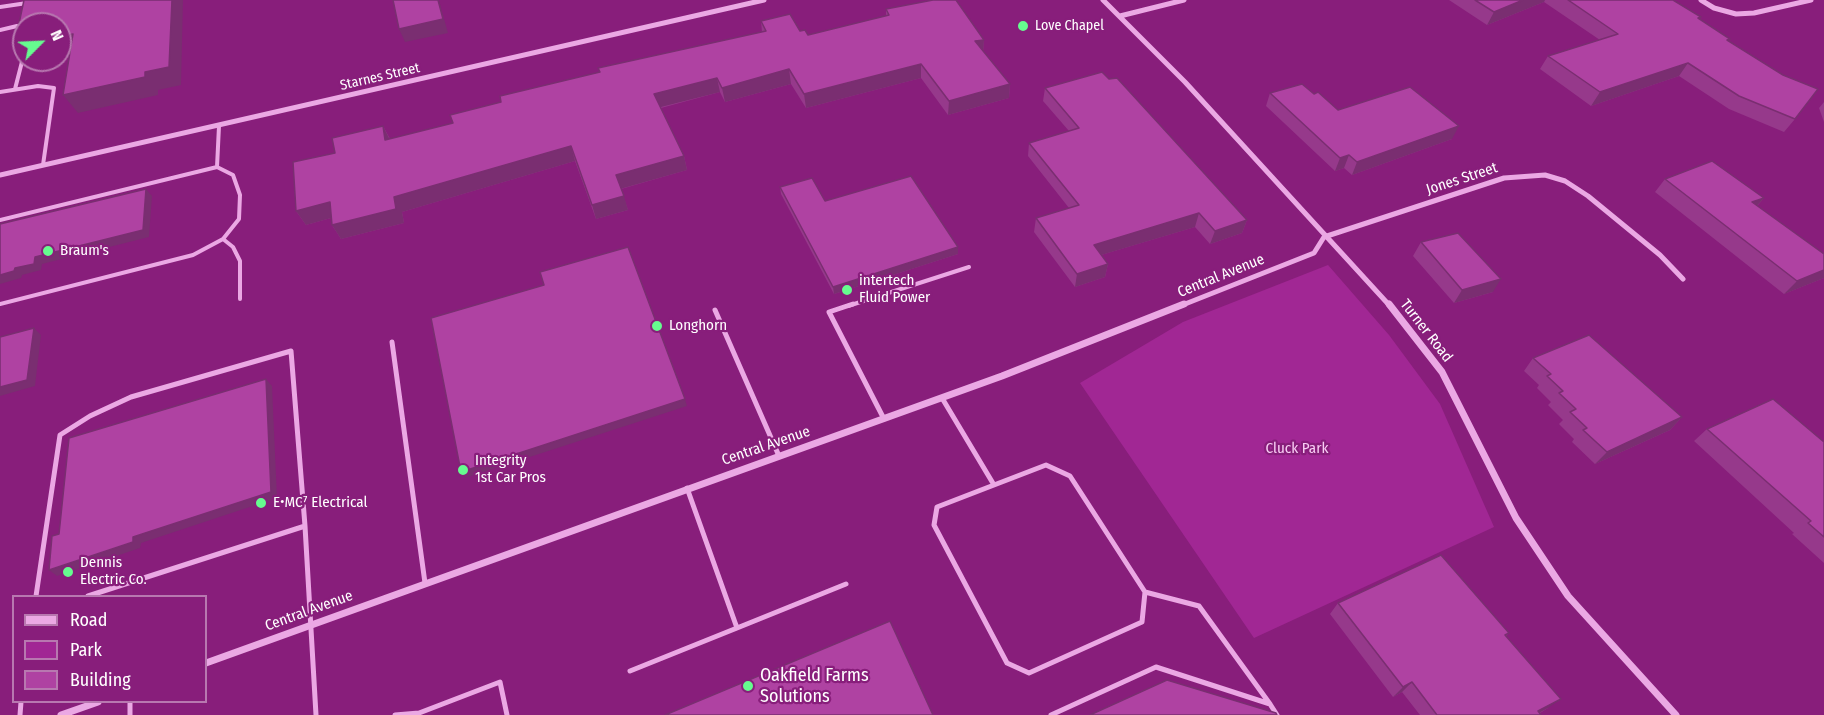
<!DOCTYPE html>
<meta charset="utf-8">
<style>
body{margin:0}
#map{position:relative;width:1824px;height:715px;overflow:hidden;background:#881e7b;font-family:"Fira Sans Condensed",sans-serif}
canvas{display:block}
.legend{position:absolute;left:12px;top:595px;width:195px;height:108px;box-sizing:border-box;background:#881e7b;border:2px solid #b878b0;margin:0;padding:8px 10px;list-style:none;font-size:18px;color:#fff}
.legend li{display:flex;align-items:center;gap:12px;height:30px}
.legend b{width:30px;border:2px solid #b878b0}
.north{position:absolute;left:12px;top:12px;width:60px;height:60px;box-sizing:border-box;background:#881e7b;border:2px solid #b878b0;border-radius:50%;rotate:66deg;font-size:16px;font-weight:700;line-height:24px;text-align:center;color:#fff}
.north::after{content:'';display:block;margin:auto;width:21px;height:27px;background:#66fb8f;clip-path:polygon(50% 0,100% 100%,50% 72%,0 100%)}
</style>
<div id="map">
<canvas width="1824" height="715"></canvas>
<ul class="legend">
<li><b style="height:8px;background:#eba8e4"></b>Road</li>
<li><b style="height:16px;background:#a12794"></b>Park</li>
<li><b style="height:16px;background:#af42a2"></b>Building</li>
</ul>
<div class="north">N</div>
</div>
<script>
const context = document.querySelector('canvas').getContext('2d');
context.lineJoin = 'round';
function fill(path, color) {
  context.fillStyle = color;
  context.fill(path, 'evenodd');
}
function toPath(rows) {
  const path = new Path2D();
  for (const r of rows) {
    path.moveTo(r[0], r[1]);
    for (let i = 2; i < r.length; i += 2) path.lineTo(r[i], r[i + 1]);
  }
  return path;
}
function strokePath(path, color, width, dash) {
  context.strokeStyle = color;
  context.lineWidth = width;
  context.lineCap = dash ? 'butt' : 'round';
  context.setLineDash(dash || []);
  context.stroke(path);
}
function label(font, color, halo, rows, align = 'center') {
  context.font = font + ' "Fira Sans Condensed",sans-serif';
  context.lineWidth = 4.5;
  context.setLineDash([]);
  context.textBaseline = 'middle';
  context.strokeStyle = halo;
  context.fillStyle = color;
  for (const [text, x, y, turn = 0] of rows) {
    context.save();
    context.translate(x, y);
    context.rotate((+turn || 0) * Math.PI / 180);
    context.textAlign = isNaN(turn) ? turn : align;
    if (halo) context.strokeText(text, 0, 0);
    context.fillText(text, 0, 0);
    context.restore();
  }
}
fill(toPath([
 [1328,265,1389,335,1440,404,1494,527,1254,638,1080,383,1183,322]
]), '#a12794');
strokePath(toPath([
 [0,7,27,3],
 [0,30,17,26,24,29],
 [15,89,24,54],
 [0,92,38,86,54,88,43,165],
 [0,220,217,167],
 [223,239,233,247,240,261,240,299],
 [0,304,193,255,223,239,239,219,240,195,233,175,217,167,219,126],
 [848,306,969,267]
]), '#eba8e4', 4);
strokePath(toPath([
 [853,304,829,312,884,419],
 [715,310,779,456],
 [392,342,425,583],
 [942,398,994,485,1046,465,1070,476,1145,592,1199,606,1270,704],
 [994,485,937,507,934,525,1007,663,1029,673,1142,622,1145,592],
 [687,488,737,628,846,584],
 [36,596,60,435,90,416,131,397,291,351,305,526],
 [88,596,305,526,316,715],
 [630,671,737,628],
 [130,702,130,715],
 [20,715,21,702],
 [395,715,419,713,500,682,507,715],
 [1051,715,1156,667,1270,704,1277,715]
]), '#eba8e4', 5);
strokePath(toPath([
 [1103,0,1185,82,1390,306],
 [1701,0,1714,8,1736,14,1754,13,1811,0],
 [1120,16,1184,0],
 [0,175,764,0],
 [1180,306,1314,253,1324,237,1504,178,1545,175,1565,181,1588,196,1660,255,1683,279]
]), '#eba8e4', 5);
strokePath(toPath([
 [1389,304,1442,372,1516,518,1568,596,1676,715],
 [206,663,1002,376,1184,304],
 [61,715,98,702]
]), '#eba8e4', 7);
fill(toPath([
 [1449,0,1673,0,1729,41,1795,119,1784,132,1729,109,1679,76,1591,106,1540,69,1548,56,1600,40,1544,2,1487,25],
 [886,9,984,40,983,52,1010,84,1009,98,948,115,921,78,806,108,791,84,725,102,720,92,661,108,684,156,687,170,621,189,628,210,596,219,575,161,402,212,404,223,341,239,332,225,331,218,306,225,296,211,335,153,383,126,390,139,453,123,501,102,762,32,761,21,800,31,808,35,886,16],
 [1045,88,1247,220,1242,233,1210,244,1195,227,1101,255,1108,264,1105,277,1075,287,1034,232,1036,218,1069,208,1028,156,1029,143,1069,131,1043,101],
 [1270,93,1314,94,1338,110,1452,139,1352,175,1344,168,1335,171,1266,106],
 [1824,102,1824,122,1819,108],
 [1665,179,1764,198,1757,206,1824,254,1824,278,1784,294,1655,192],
 [780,187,825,201,958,254,834,294,781,194],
 [1421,242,1493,292,1454,303,1413,256],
 [1533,358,1682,417,1670,430,1595,464,1572,442,1574,439,1559,424,1563,420,1548,405,1551,402,1537,388,1539,385,1524,371],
 [1707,429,1824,442,1824,563,1792,534,1794,533,1694,441],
 [1338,603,1509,633,1506,636,1548,708,1540,713,1541,715,1420,715,1402,692,1393,697,1330,614]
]), '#96398b');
fill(toPath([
 [172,0,183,0,181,85,158,90,158,95,78,113,63,95],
 [438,0,439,0,440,4,448,33,405,42,399,29],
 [1523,0,1545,0,1544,2,1487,25,1494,12],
 [73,34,86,52,60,58,60,37],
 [24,36,24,48,16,38],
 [984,40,983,54,975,41],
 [1688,63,1679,76,1591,106,1600,92],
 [921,64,921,78,806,108,804,94],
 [789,69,791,84,725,102,722,88],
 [717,78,720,92,657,108,654,94],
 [1010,84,1009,98,948,115,949,101],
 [383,126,390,140,385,140],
 [1459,126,1452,139,1352,175,1357,162],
 [571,146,575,161,402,212,404,223,341,239,332,225,394,197],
 [1349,155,1344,168,1335,171,1340,158],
 [684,156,687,170,620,189,616,175],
 [146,189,152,196,149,237,42,264,41,270,22,275,21,278,0,284,0,275,15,268,35,257],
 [624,196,628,210,596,219,592,205],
 [1764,198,1752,211,1752,202],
 [330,202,338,216,306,225,296,211],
 [1199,213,1195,227,1091,258,1094,245],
 [1247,220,1242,233,1210,244,1215,231],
 [958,247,958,254,834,294,833,287],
 [1108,264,1105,277,1075,287,1077,274],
 [1824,270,1824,278,1784,294,1797,281],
 [1501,279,1493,292,1454,303,1462,290],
 [34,328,41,335,35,386,0,396,0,387],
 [266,379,272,386,277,498,141,543,140,548,57,576,49,570,133,537],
 [685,399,687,406,465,478,461,472],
 [1682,417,1670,430,1595,464,1607,452],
 [1412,682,1402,692,1393,697,1403,687],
 [1561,699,1548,708,1535,715,1538,711]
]), '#7a2e71');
const building = toPath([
 [24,0,172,0,169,67,145,72,145,77,63,95,73,34,60,37,60,24,24,24,24,36,16,38,24,0],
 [393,0,438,0,443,19,399,29,393,0],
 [933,0,956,0,984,40,975,41,1010,84,949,101,921,64,804,94,789,69,722,88,717,78,654,94,684,156,616,175,624,196,592,205,571,146,394,197,396,209,332,225,330,202,296,211,293,162,335,153,332,138,383,126,385,140,453,123,450,115,501,102,500,96,600,72,598,68,766,31,761,21,790,14,800,31,805,30,808,35,889,15,886,9,933,0],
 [1475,0,1523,0,1494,12,1475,0],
 [1568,0,1673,0,1701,17,1698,18,1730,39,1727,40,1783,75,1818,89,1795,119,1739,96,1688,63,1600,92,1548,56,1618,34,1568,0],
 [1102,72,1109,79,1117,78,1247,220,1215,231,1199,213,1094,245,1108,264,1077,274,1036,218,1079,205,1029,143,1079,128,1045,88,1102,72],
 [1302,84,1314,94,1318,92,1338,110,1410,87,1459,126,1357,162,1349,155,1340,158,1270,93,1302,84],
 [1712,161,1764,198,1752,202,1824,254,1824,270,1797,281,1665,179,1712,161],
 [911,176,958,247,833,287,780,187,812,178,825,201,911,176],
 [146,189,143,230,35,257,34,264,15,268,14,271,0,275,0,224,146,189],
 [1458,233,1501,279,1462,290,1421,242,1458,233],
 [628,247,685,399,461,472,431,318,544,285,540,272,628,247],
 [34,328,27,380,0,387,0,337,34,328],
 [1589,335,1682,417,1607,452,1583,430,1587,428,1570,412,1576,409,1559,393,1563,391,1547,376,1551,374,1533,358,1589,335],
 [266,379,271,492,133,537,133,542,49,570,52,536,59,534,69,438,266,379],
 [1773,399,1824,442,1824,537,1808,523,1811,521,1707,429,1773,399],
 [1441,555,1509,633,1505,635,1561,699,1538,711,1541,715,1437,715,1412,682,1403,687,1338,603,1441,555],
 [890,621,933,715,665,715,890,621],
 [1167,680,1276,713,1277,715,1090,715,1167,680]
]);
fill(building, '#af42a2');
strokePath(building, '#7a2e71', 1.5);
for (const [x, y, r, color] of [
 [1023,26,6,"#66fb8f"],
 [48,251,6,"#66fb8f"],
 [847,290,6,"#66fb8f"],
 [657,326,6,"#66fb8f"],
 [463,470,6,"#66fb8f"],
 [261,503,6,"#66fb8f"],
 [68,572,6,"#66fb8f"],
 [748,686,6,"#66fb8f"]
]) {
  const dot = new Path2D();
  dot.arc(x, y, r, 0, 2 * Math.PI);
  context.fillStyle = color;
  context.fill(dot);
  strokePath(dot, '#881e7b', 2);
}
label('14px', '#fff', '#881e7b', [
 ["Love Chapel",1035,26]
], 'left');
label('14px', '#fff', '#881e7b', [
 ["Starnes Street",380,77,-13]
]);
label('15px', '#fff', '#881e7b', [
 ["Jones Street",1462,179,-18],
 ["Central Avenue",1221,276,-22],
 ["Turner Road",1426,331,52],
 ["Central Avenue",766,446,-19],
 ["Central Avenue",309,611,-20]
]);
label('15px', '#fff', '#881e7b', [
 ["Braum's",60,251],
 ["intertech",859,281],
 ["Fluid Power",859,298],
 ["Longhorn",669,326],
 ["Integrity",475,461],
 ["1st Car Pros",475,478],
 ["E•MC⁷ Electrical",273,503],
 ["Dennis",80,563],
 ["Electric Co.",80,580]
], 'left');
label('15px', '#f8cdf4', '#881e7b', [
 ["Cluck Park",1297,449]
]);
label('18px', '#fff', '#881e7b', [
 ["Oakfield Farms",760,676],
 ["Solutions",760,697]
], 'left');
</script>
